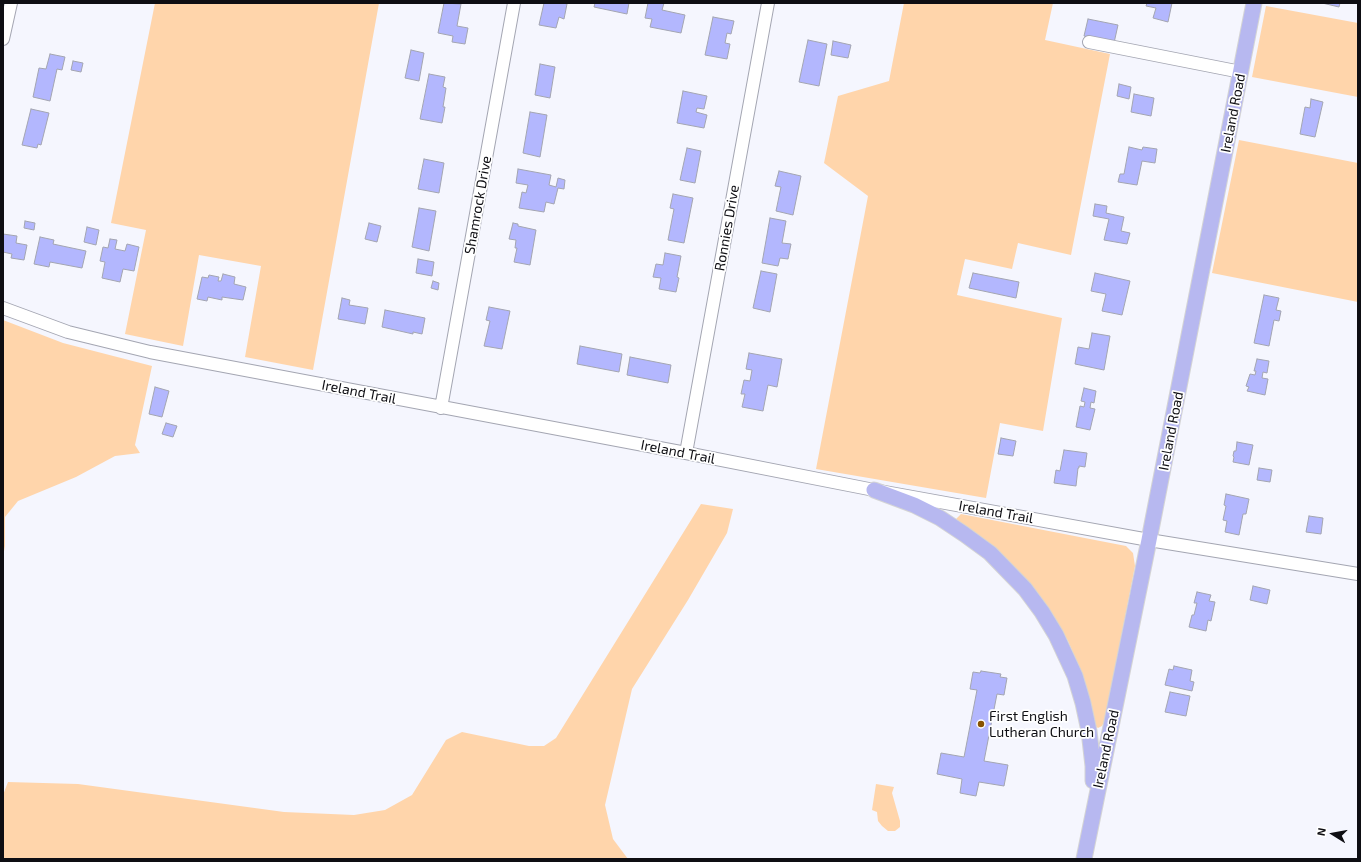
<!DOCTYPE html>
<style>
body{margin:0}
#map{position:relative;width:1361px;height:862px;overflow:hidden;background:#f5f6fe;font-family:"Exo 2",sans-serif}
canvas{display:block}
.frame{position:absolute;inset:0;border:4px solid #0e0e13;pointer-events:none}
.north{position:absolute;left:1313px;top:814px;width:40px;height:40px;-webkit-text-stroke:3px #fff;paint-order:stroke;rotate:281deg;font-size:11px;font-weight:700;line-height:16px;text-align:center;color:#0e0e13}
.north::after{content:'';display:block;margin:auto;width:14px;height:18px;background:#0e0e13;clip-path:polygon(50% 0,100% 100%,50% 72%,0 100%)}
</style>
<div id="map">
<canvas width="1361" height="862"></canvas>
<div class="frame"></div>
<div class="north">N</div>
</div>
<script>
const context = document.querySelector('canvas').getContext('2d');
context.lineJoin = 'round';
function fill(path, color) {
  context.fillStyle = color;
  context.fill(path, 'evenodd');
}
function toPath(rows) {
  const path = new Path2D();
  for (const r of rows) {
    path.moveTo(r[0], r[1]);
    for (let i = 2; i < r.length; i += 2) path.lineTo(r[i], r[i + 1]);
  }
  return path;
}
function strokePath(path, color, width, dash) {
  context.strokeStyle = color;
  context.lineWidth = width;
  context.lineCap = dash ? 'butt' : 'round';
  context.setLineDash(dash || []);
  context.stroke(path);
}
function label(font, color, halo, rows, align = 'center') {
  context.font = font + ' "Exo 2",sans-serif';
  context.lineWidth = 3.5;
  context.setLineDash([]);
  context.textBaseline = 'middle';
  context.strokeStyle = halo;
  context.fillStyle = color;
  for (const [text, x, y, turn = 0] of rows) {
    context.save();
    context.translate(x, y);
    context.rotate((+turn || 0) * Math.PI / 180);
    context.textAlign = isNaN(turn) ? turn : align;
    if (halo) context.strokeText(text, 0, 0);
    context.fillText(text, 0, 0);
    context.restore();
  }
}
fill(toPath([
 [155,3,379,3,313,370,245,357,261,266,199,255,183,346,125,334,146,230,111,223],
 [904,3,1053,3,1045,40,1110,54,1071,255,1018,243,1012,269,965,259,957,295,1062,318,1043,431,1000,423,986,498,816,469,868,196,824,163,838,96,889,81],
 [1266,6,1358,23,1358,97,1252,77],
 [1239,140,1358,163,1358,302,1212,273],
 [3,320,63,343,152,366,135,445,140,453,115,456,76,477,18,501,5,517,5,546,3,557],
 [701,504,733,509,727,533,688,600,632,689,605,805,613,839,628,859,3,859,3,795,8,782,78,784,284,812,354,815,385,810,412,795,446,740,462,732,529,746,544,746,556,738],
 [961,514,1126,546,1133,553,1135,566,1105,720,1102,726,1098,728,1094,725,1081,671,1068,641,1048,607,1027,580,1002,555,977,534,955,520],
 [876,784,894,787,892,793,900,821,900,827,895,831,888,831,882,826,878,821,877,812,872,810]
]), '#ffd5ab');
const building = toPath([
 [444,3,461,4,457,26,468,28,465,44,452,42,453,36,438,33,444,3],
 [544,3,563,3,567,4,564,19,559,17,556,28,539,25,544,3],
 [595,3,629,3,627,14,594,7,595,3],
 [648,3,664,3,662,10,685,15,681,33,650,27,652,19,645,18,648,3],
 [1147,3,1172,3,1168,22,1153,18,1156,8,1146,6,1147,3],
 [1322,3,1340,3,1339,7,1322,3],
 [713,17,734,21,731,34,727,33,725,43,730,44,727,59,705,55,713,17],
 [1088,19,1118,25,1114,43,1084,36,1088,19],
 [808,40,827,44,819,86,799,82,808,40],
 [833,41,851,45,848,58,831,55,833,41],
 [411,50,424,53,419,81,405,78,411,50],
 [50,54,65,57,62,70,57,69,50,101,33,97,39,68,46,69,50,54],
 [73,61,83,63,81,72,71,70,73,61],
 [540,64,555,67,550,98,535,95,540,64],
 [429,74,445,77,443,87,446,88,443,107,445,107,442,123,420,119,429,74],
 [1119,84,1131,87,1129,99,1117,96,1119,84],
 [683,91,707,96,704,109,697,108,696,112,707,115,704,128,677,123,683,91],
 [1134,94,1154,98,1151,116,1131,112,1134,94],
 [1311,99,1323,102,1315,137,1300,134,1305,107,1310,108,1311,99],
 [31,109,49,113,41,145,38,144,37,148,22,145,31,109],
 [530,112,547,115,540,157,523,153,530,112],
 [1129,147,1142,150,1143,147,1157,149,1155,163,1142,161,1137,185,1118,182,1120,174,1124,174,1129,147],
 [687,148,701,151,695,183,680,180,687,148],
 [424,159,444,163,439,193,418,189,424,159],
 [518,169,551,175,549,185,556,187,558,178,565,180,564,189,558,188,554,204,546,202,544,212,519,208,522,192,526,193,528,185,516,183,518,169],
 [779,171,801,176,793,215,776,211,781,187,775,186,779,171],
 [673,194,693,198,684,243,668,240,674,209,670,208,673,194],
 [1095,204,1107,206,1106,213,1124,217,1121,231,1130,233,1127,244,1104,240,1109,219,1093,216,1095,204],
 [419,208,436,211,429,251,412,247,419,208],
 [770,218,786,221,782,243,791,244,788,259,780,258,778,266,762,263,770,218],
 [25,221,35,223,34,230,24,228,25,221],
 [369,223,381,226,377,242,365,239,369,223],
 [513,223,518,224,518,226,536,230,530,265,514,262,517,248,515,248,516,240,509,239,513,223],
 [87,227,99,230,96,245,84,242,87,227],
 [3,234,17,236,16,243,27,245,24,260,11,258,12,254,3,252,3,234],
 [40,237,54,240,53,244,86,251,82,268,50,262,49,267,34,264,40,237],
 [110,239,117,240,115,249,125,251,127,244,139,247,134,271,123,269,120,282,102,278,105,262,100,261,103,247,108,248,110,239],
 [665,253,681,256,677,277,679,278,676,292,659,289,661,278,653,277,656,264,663,265,665,253],
 [418,259,434,262,432,276,416,273,418,259],
 [761,271,777,274,770,312,753,308,761,271],
 [973,273,1019,282,1016,298,969,288,973,273],
 [1095,273,1130,281,1122,315,1102,311,1106,294,1091,291,1095,273],
 [223,274,235,277,234,284,246,287,243,300,222,297,222,300,208,297,207,301,197,299,202,277,208,278,209,275,219,277,218,281,221,281,223,274],
 [433,281,439,283,438,290,431,288,433,281],
 [1264,295,1279,298,1276,310,1281,311,1279,321,1274,320,1269,346,1254,343,1264,295],
 [342,298,350,300,349,305,368,308,365,324,338,319,342,298],
 [489,307,510,311,502,349,484,346,490,321,486,320,489,307],
 [385,310,425,318,422,334,413,332,413,334,382,327,385,310],
 [1092,333,1110,336,1104,370,1075,364,1078,347,1089,349,1092,333],
 [580,346,622,354,619,372,577,364,580,346],
 [749,353,782,359,777,387,768,385,763,411,742,407,745,394,741,394,744,380,750,381,752,370,746,369,749,353],
 [630,357,671,365,668,383,627,375,630,357],
 [1257,359,1269,361,1267,373,1263,372,1262,378,1268,379,1265,395,1247,391,1249,387,1246,386,1250,374,1255,375,1256,371,1254,371,1257,359],
 [155,387,169,391,162,417,149,414,155,387],
 [1084,388,1096,391,1094,403,1091,402,1090,408,1095,409,1090,430,1076,427,1080,406,1084,407,1085,402,1081,401,1084,388],
 [166,423,177,426,173,437,162,434,166,423],
 [1001,438,1016,441,1013,456,998,454,1001,438],
 [1237,442,1253,445,1249,465,1233,462,1234,457,1233,456,1234,451,1236,451,1237,442],
 [1064,450,1087,453,1085,467,1079,466,1079,468,1078,468,1076,486,1054,483,1056,470,1060,471,1064,450],
 [1259,468,1272,470,1270,482,1257,480,1259,468],
 [1226,494,1249,499,1246,514,1243,514,1239,535,1225,532,1227,521,1223,520,1226,506,1224,505,1226,494],
 [1309,516,1323,518,1321,534,1306,532,1309,516],
 [1253,586,1270,590,1267,604,1250,600,1253,586],
 [1197,592,1211,595,1209,601,1215,602,1211,621,1208,620,1206,631,1189,627,1192,615,1194,615,1197,603,1194,603,1197,592],
 [1174,666,1192,670,1190,681,1194,682,1192,691,1165,685,1169,669,1173,670,1174,666],
 [981,671,1001,674,1000,677,1007,678,1004,695,997,694,984,761,1008,765,1004,786,979,782,976,796,960,793,962,779,937,774,941,753,964,757,977,690,970,689,973,672,980,673,981,671],
 [1170,692,1190,696,1186,716,1165,712,1170,692]
]);
fill(building, '#b3b7fe');
strokePath(building, '#a3a5b1', 1);
const minor = toPath([
 [3,39,11,3],
 [1089,42,1241,72],
 [3,308,68,332,150,352,686,453,874,490,1149,540,1358,574],
 [441,408,514,3],
 [686,453,768,3]
]);
const major = toPath([
 [874,490,914,505,940,518,964,534,990,553,1025,589,1042,612,1056,635,1075,676,1083,703,1089,731,1093,766,1093,781],
 [1084,859,1149,540,1254,3]
]);
strokePath(minor, '#a4a6b2', 14);
strokePath(major, '#d4d4d5', 17);
strokePath(minor, '#fff', 12);
strokePath(major, '#b7b8f0', 15);
for (const [x, y, r, color] of [
 [981,724,4,"#885200"]
]) {
  const dot = new Path2D();
  dot.arc(x, y, r, 0, 2 * Math.PI);
  context.fillStyle = color;
  context.fill(dot);
  strokePath(dot, '#fff', 1.5);
}
label('14px', '#0e0e13', '#fff', [
 ["Ireland Road",1233,113,-79],
 ["Shamrock Drive",478,205,-80],
 ["Ronnies Drive",727,228,-80],
 ["Ireland Trail",359,392,11],
 ["Ireland Road",1171,431,-79],
 ["Ireland Trail",678,452,11],
 ["Ireland Trail",996,512,10],
 ["Ireland Road",1106,749,-78]
]);
label('14px', '#0e0e13', '#fff', [
 ["First English",989,716],
 ["Lutheran Church",989,732]
], 'left');
</script>
